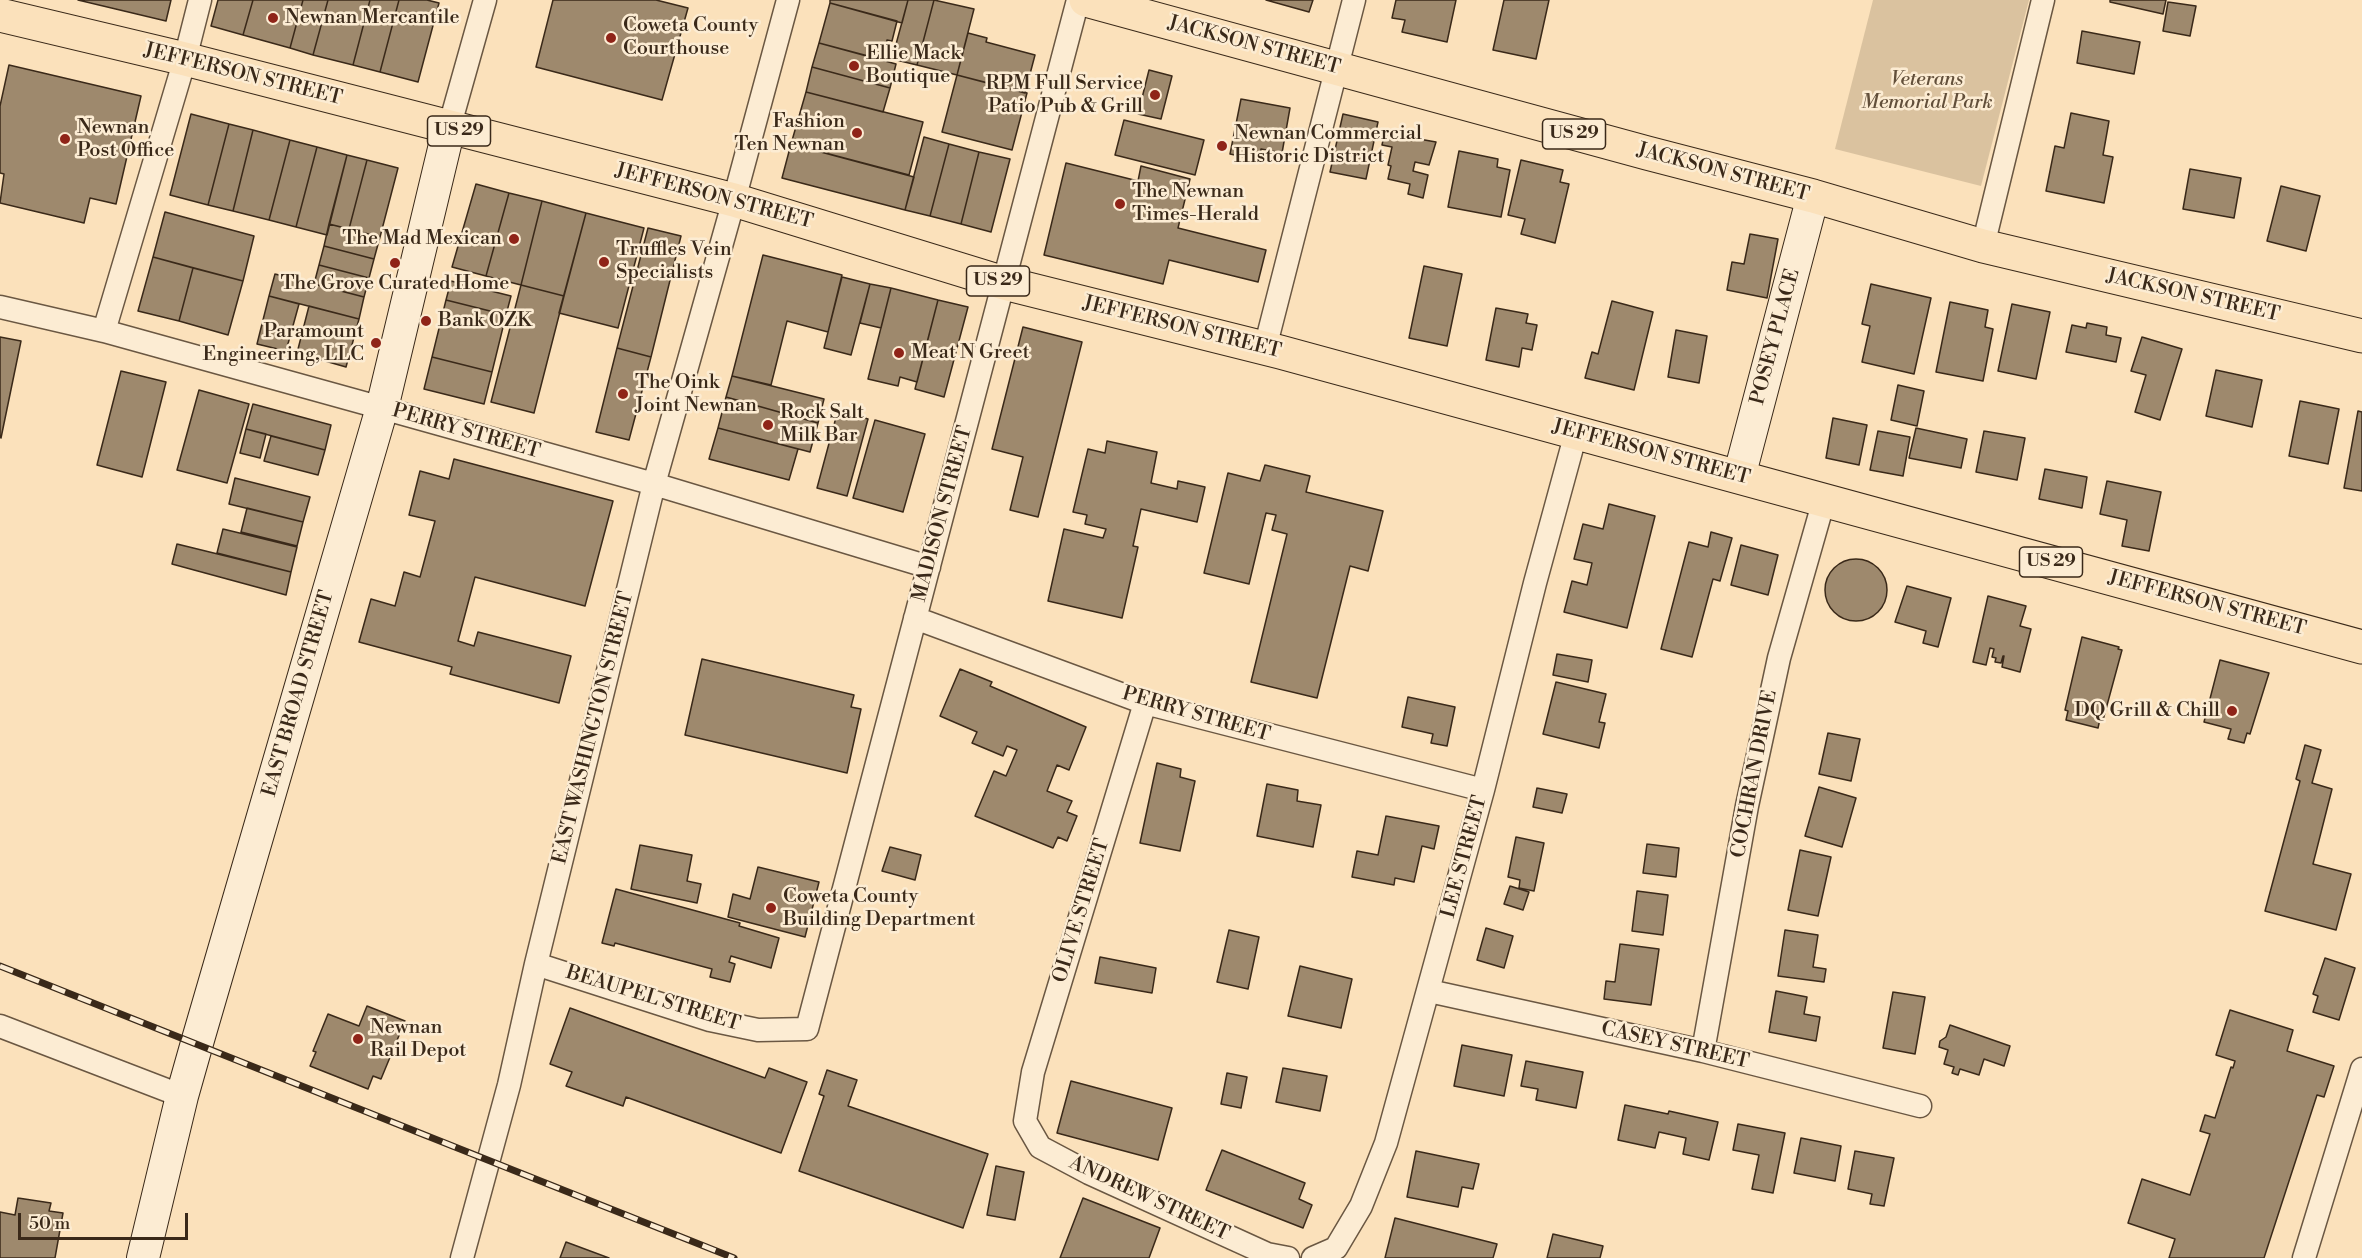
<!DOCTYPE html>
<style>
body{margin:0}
#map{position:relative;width:2362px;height:1258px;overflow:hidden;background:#fbe1bb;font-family:"Libre Bodoni",serif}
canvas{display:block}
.scale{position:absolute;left:18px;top:1213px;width:170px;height:27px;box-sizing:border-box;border:3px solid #3a2919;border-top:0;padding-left:8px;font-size:18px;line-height:21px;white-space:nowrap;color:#3a2919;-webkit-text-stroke:4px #fcecd3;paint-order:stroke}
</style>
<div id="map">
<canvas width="2362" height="1258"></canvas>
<div class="scale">50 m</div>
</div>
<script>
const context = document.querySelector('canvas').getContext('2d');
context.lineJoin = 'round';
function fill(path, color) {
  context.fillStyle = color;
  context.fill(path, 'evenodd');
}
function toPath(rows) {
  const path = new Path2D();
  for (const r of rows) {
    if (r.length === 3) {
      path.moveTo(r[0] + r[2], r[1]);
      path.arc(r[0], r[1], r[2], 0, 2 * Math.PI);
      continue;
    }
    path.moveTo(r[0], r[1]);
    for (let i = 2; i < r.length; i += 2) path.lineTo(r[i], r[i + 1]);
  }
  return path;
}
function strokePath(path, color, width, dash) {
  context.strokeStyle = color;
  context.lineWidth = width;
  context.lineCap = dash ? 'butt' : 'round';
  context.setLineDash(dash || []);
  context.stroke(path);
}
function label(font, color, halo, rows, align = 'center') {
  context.font = font + ' "Libre Bodoni",serif';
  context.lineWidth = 5;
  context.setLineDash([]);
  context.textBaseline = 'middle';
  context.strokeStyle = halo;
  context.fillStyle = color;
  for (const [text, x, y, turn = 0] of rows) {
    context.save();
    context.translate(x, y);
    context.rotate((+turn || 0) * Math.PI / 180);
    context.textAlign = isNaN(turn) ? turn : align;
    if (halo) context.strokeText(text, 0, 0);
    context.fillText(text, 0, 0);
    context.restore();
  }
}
fill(toPath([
 [1873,0,2029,0,1981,186,1835,149]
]), '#dac29f');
const building = toPath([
 [78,0,171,0,166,21,78,0],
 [218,0,253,0,243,35,211,26,218,0],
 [253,0,303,0,290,48,243,35,253,0],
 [303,0,328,0,313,55,290,48,303,0],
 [328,0,370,0,353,65,313,55,328,0],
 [370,0,399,0,380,72,353,65,370,0],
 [399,0,427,0,439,3,418,82,380,72,399,0],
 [553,0,656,0,688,8,662,100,536,67,553,0],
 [830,0,908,0,902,23,830,3,830,0],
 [908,0,934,0,917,65,892,59,908,0],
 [934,0,974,9,957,75,917,65,934,0],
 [1266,0,1313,0,1309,12,1266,0],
 [1396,0,1456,0,1447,42,1402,32,1405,20,1392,18,1396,0],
 [1504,0,1549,0,1536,59,1493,50,1504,0],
 [2110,0,2166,0,2163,14,2110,2,2110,0],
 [2168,2,2196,6,2190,36,2163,31,2168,2],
 [830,3,897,21,892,41,887,40,885,50,889,51,887,61,819,43,830,3],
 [2082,31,2140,42,2134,74,2077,63,2082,31],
 [968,33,987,38,986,42,1035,55,1025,93,957,75,968,33],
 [819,43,896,64,890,88,812,67,819,43],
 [9,65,141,96,116,204,90,198,84,223,0,203,4,174,0,173,0,106,9,65],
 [812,67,890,88,883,112,806,92,812,67],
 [1149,70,1172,76,1161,119,1138,114,1149,70],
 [957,75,1027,93,1012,150,942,132,957,75],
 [806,92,923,122,909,175,791,144,806,92],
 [1241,99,1290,108,1282,153,1261,149,1259,160,1230,154,1241,99],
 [2071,113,2109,121,2103,155,2113,157,2104,203,2046,191,2055,146,2064,148,2071,113],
 [191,114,229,124,208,205,170,195,191,114],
 [1343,114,1378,122,1366,179,1330,172,1343,114],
 [1124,120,1204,140,1195,175,1115,155,1124,120],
 [229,124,253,130,233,211,208,205,229,124],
 [253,130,290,140,269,220,233,211,253,130],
 [1385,131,1412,137,1414,131,1421,133,1419,139,1436,142,1429,165,1415,162,1413,171,1428,175,1423,198,1408,194,1410,184,1388,179,1391,166,1388,165,1392,147,1382,145,1385,131],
 [924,137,949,144,930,216,905,210,924,137],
 [290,140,317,147,296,227,269,220,290,140],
 [791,144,914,177,905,210,782,178,791,144],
 [949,144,979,152,961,224,930,216,949,144],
 [317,147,347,155,327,235,296,227,317,147],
 [1459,151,1498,159,1497,167,1510,170,1501,217,1448,207,1459,151],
 [979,152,1010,159,991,232,961,224,979,152],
 [347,155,367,160,349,229,329,224,347,155],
 [367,160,398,168,380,237,349,229,367,160],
 [1521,160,1563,170,1560,182,1569,184,1555,243,1521,234,1525,219,1508,215,1521,160],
 [1066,163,1138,181,1141,166,1190,179,1178,228,1266,250,1258,282,1169,260,1163,284,1044,255,1066,163],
 [2190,169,2241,178,2234,218,2183,209,2190,169],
 [476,184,509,193,486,276,452,267,476,184],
 [2281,186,2320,196,2306,251,2267,241,2281,186],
 [509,193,542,201,521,285,486,276,509,193],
 [542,201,586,213,564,296,521,285,542,201],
 [165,212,254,236,243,281,153,257,165,212],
 [586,213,644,228,618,328,559,313,586,213],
 [329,224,380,237,374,259,324,246,329,224],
 [648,228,681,236,651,357,617,348,648,228],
 [1750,234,1778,239,1767,298,1727,290,1732,262,1744,264,1750,234],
 [324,246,374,259,369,278,319,265,324,246],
 [763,255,842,275,828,332,787,321,771,385,732,376,763,255],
 [153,257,193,268,179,321,138,311,153,257],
 [319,265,369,278,364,297,314,284,319,265],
 [1424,266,1462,274,1447,346,1409,338,1424,266],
 [193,268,243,281,228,335,179,321,193,268],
 [275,274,364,297,359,319,269,296,275,274],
 [842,277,870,284,851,355,824,348,842,277],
 [451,281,511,296,506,315,446,300,451,281],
 [870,284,891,288,881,328,860,323,870,284],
 [1871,284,1931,298,1914,374,1862,362,1870,326,1862,324,1871,284],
 [521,285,564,296,534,413,491,402,521,285],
 [891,288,938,300,917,382,900,377,898,386,868,379,891,288],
 [269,296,299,304,286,351,257,344,269,296],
 [446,300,506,315,492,372,432,357,446,300],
 [938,300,968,307,944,397,915,389,938,300],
 [1612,301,1653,312,1634,390,1585,378,1592,352,1598,354,1612,301],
 [1950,302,1988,310,1985,327,1993,329,1983,381,1936,372,1950,302],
 [2012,304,2050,312,2036,379,1998,371,2012,304],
 [309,306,359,319,346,367,297,353,309,306],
 [1496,308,1528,314,1526,323,1537,325,1532,350,1522,348,1519,367,1486,360,1496,308],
 [2087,323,2107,327,2106,335,2121,338,2116,362,2066,352,2072,325,2086,328,2087,323],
 [1023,327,1082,342,1038,517,1010,510,1023,457,992,449,1023,327],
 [1676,330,1707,336,1699,383,1668,377,1676,330],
 [0,337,21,341,1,438,0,437,0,337],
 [2142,337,2182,349,2160,420,2135,412,2146,375,2131,371,2142,337],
 [617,348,651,357,629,440,596,432,617,348],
 [432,357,492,372,484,404,424,389,432,357],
 [2216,370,2262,380,2252,427,2206,416,2216,370],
 [121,371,166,382,142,477,97,465,121,371],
 [732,376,824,399,818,423,726,397,732,376],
 [1898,385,1924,391,1917,426,1891,420,1898,385],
 [199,390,249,404,227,483,177,470,199,390],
 [726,397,818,423,810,452,718,428,726,397],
 [2300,401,2339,409,2328,464,2289,456,2300,401],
 [253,404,331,425,325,450,246,429,253,404],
 [838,410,868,419,847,496,817,488,838,410],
 [2358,411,2362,412,2362,491,2344,488,2358,411],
 [1833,418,1867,425,1859,465,1826,458,1833,418],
 [875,420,925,434,903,512,853,498,875,420],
 [718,428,798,449,789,480,709,459,718,428],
 [1916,428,1967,439,1961,468,1909,458,1916,428],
 [246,429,266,434,260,458,240,453,246,429],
 [1878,431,1910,437,1903,476,1870,470,1878,431],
 [1984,431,2025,438,2017,480,1976,472,1984,431],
 [271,436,325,450,318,475,264,461,271,436],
 [1107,441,1157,452,1151,483,1177,489,1178,481,1205,487,1197,522,1141,509,1133,546,1138,547,1122,618,1048,601,1064,529,1103,538,1106,529,1085,524,1087,515,1073,512,1088,449,1105,453,1107,441],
 [454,459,613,501,585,606,475,577,458,641,474,646,478,632,571,656,559,703,450,674,452,667,359,642,371,599,395,606,404,572,420,577,435,521,409,515,420,471,449,479,454,459],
 [1265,465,1310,476,1306,492,1383,511,1368,571,1350,566,1317,698,1251,682,1287,534,1272,530,1276,515,1266,513,1249,584,1204,573,1228,473,1260,481,1265,465],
 [2045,469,2087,477,2082,508,2039,499,2045,469],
 [235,478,310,497,303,522,229,504,235,478],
 [2107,481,2161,492,2149,551,2122,546,2127,520,2100,514,2107,481],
 [1609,504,1655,516,1627,628,1564,612,1572,581,1587,585,1592,563,1574,559,1583,524,1603,529,1609,504],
 [247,508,303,522,297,546,241,532,247,508],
 [223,529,297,547,291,572,217,553,223,529],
 [1711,532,1732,538,1720,581,1713,579,1692,657,1661,649,1689,542,1708,547,1711,532],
 [177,544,291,572,286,595,172,564,177,544],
 [1741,545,1778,555,1768,595,1731,585,1741,545],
 [1856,590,31],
 [1907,586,1951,598,1938,647,1923,643,1926,631,1895,622,1907,586],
 [1988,596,2026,606,2020,626,2031,629,2020,672,2002,667,2004,656,2003,656,2001,663,1995,662,1996,658,1992,657,1994,649,1990,648,1986,665,1973,662,1988,596],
 [2082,637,2119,647,2118,649,2122,650,2103,720,2100,719,2098,728,2066,720,2068,711,2065,710,2082,637],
 [1557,654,1592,660,1588,682,1553,675,1557,654],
 [702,659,854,695,851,707,861,709,847,773,685,735,702,659],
 [2220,660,2269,673,2250,734,2247,733,2244,743,2228,739,2231,729,2204,722,2220,660],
 [960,669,992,682,990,686,1086,727,1069,770,1057,765,1047,791,1072,801,1067,812,1077,816,1067,841,1058,837,1053,848,975,816,994,771,1006,776,1017,750,1007,746,1003,756,972,743,977,732,940,716,960,669],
 [1556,682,1606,694,1599,722,1605,723,1599,748,1543,734,1556,682],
 [1408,697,1455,707,1447,746,1431,743,1433,734,1402,727,1408,697],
 [1828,733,1860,739,1851,781,1819,774,1828,733],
 [2305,745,2321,750,2312,783,2332,789,2313,864,2351,874,2336,930,2265,911,2300,781,2296,779,2305,745],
 [1157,763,1181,769,1180,777,1195,781,1180,851,1140,843,1157,763],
 [1267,784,1298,790,1297,801,1321,805,1313,847,1257,836,1267,784],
 [1819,787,1856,798,1842,847,1805,836,1819,787],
 [1537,788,1567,794,1562,813,1533,807,1537,788],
 [1386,816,1439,826,1434,849,1422,846,1414,882,1395,878,1394,885,1352,877,1357,851,1378,855,1386,816],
 [1516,837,1544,843,1534,891,1519,888,1520,880,1508,877,1516,837],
 [1647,844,1679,848,1676,877,1643,873,1647,844],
 [640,845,692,855,687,881,701,884,697,903,631,889,640,845],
 [890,847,921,855,915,880,882,871,890,847],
 [1800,850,1831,857,1818,916,1788,910,1800,850],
 [758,867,819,882,805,937,728,917,733,894,750,899,758,867],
 [1510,886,1529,892,1523,910,1504,904,1510,886],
 [616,889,740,923,739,926,779,938,771,968,731,956,729,962,735,964,730,982,710,977,712,969,615,943,614,946,602,943,616,889],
 [1637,891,1668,895,1663,935,1632,931,1637,891],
 [1486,928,1513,936,1504,968,1477,960,1486,928],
 [1229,930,1259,937,1248,989,1217,982,1229,930],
 [1785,930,1818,935,1813,967,1826,969,1824,982,1778,976,1785,930],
 [1620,944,1659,949,1651,1005,1604,999,1606,981,1615,982,1620,944],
 [1100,957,1156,968,1152,993,1095,983,1100,957],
 [2325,958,2355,968,2339,1020,2313,1012,2318,996,2313,994,2325,958],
 [1300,966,1352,979,1341,1028,1288,1016,1300,966],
 [1776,991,1807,997,1804,1014,1820,1017,1816,1041,1769,1032,1776,991],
 [1893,992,1925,997,1915,1054,1883,1048,1893,992],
 [367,1006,405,1021,381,1079,373,1076,368,1089,310,1066,316,1052,313,1051,328,1014,359,1026,367,1006],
 [570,1008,765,1078,769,1068,807,1082,781,1153,626,1097,623,1106,566,1086,572,1072,550,1064,570,1008],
 [2230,1010,2293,1030,2287,1051,2334,1066,2324,1097,2317,1095,2264,1258,2169,1258,2175,1239,2128,1223,2142,1179,2190,1195,2210,1134,2200,1131,2205,1115,2215,1118,2231,1067,2233,1068,2235,1061,2216,1055,2230,1010],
 [1950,1025,2010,1046,2004,1066,1984,1059,1979,1075,1960,1069,1958,1075,1952,1073,1954,1067,1944,1064,1948,1050,1939,1047,1940,1041,1946,1037,1950,1025],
 [1462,1045,1512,1055,1504,1096,1454,1086,1462,1045],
 [1526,1061,1583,1072,1576,1108,1536,1100,1538,1089,1521,1086,1526,1061],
 [1283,1068,1327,1076,1320,1111,1276,1102,1283,1068],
 [827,1070,857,1080,848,1106,988,1154,963,1228,799,1171,824,1096,819,1094,827,1070],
 [1227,1073,1247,1077,1241,1108,1221,1104,1227,1073],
 [1071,1081,1172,1108,1158,1160,1057,1133,1071,1081],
 [1625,1105,1668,1114,1669,1111,1718,1122,1709,1160,1683,1154,1686,1138,1659,1132,1655,1148,1618,1140,1625,1105],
 [1738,1124,1785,1133,1773,1193,1752,1189,1759,1155,1733,1150,1738,1124],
 [1801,1138,1841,1146,1835,1181,1794,1173,1801,1138],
 [1222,1150,1305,1183,1299,1199,1312,1205,1303,1228,1206,1190,1222,1150],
 [1416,1151,1479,1164,1473,1189,1462,1187,1458,1207,1407,1197,1416,1151],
 [1855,1151,1894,1158,1884,1206,1870,1204,1872,1194,1848,1189,1855,1151],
 [996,1166,1024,1172,1015,1220,987,1215,996,1166],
 [18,1198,51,1203,49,1211,63,1213,55,1258,0,1258,0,1212,15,1215,18,1198],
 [1083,1198,1160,1228,1149,1258,1060,1258,1083,1198],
 [1395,1218,1497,1244,1493,1258,1385,1258,1395,1218],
 [1553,1234,1603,1246,1600,1258,1547,1258,1553,1234],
 [566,1242,609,1258,560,1258,566,1242]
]);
fill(building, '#9e896d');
strokePath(building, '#3a2919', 1.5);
const street = toPath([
 [449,128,485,0],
 [1983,246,2043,0],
 [0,307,104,331,382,408,654,484,929,567],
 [104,331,185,59,200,0],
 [1265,348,1354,0],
 [915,618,1145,703,1483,790],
 [1145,703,1033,1072,1025,1121,1040,1147,1089,1173,1267,1254,1288,1258],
 [536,964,710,1020,758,1030,807,1029,1078,0],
 [1429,991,1703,1051,1920,1106],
 [0,1026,182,1096],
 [1703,1051,1747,806,1779,658,1824,500],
 [462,1258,509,1085,536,964,654,484,734,200,788,0],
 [1313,1258,1336,1248,1361,1206,1386,1143,1483,790,1535,583,1576,433],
 [2304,1258,2362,1069]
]);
const secondary = toPath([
 [1739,477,1813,196],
 [143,1258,182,1096,197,1043,382,408,449,128]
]);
const primary = toPath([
 [1086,0,1647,153,1813,196,1983,246,2362,336],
 [0,15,185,59,734,200,1004,283,1280,352,2362,647]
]);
strokePath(street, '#6a5742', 25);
strokePath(secondary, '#3a2919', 34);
strokePath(primary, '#3a2919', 35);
strokePath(street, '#fcecd3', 22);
strokePath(secondary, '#fcecd3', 32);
strokePath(primary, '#fbe1bb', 33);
const rail = toPath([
 [0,966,734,1258]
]);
strokePath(rail, '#3a2919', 7);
strokePath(rail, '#fcecd3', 4.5, [14]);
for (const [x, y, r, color] of [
 [273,18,6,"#8f2418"],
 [611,38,6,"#8f2418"],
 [854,66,6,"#8f2418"],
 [1155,95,6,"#8f2418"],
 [857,133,6,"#8f2418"],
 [65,139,6,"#8f2418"],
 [1222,146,6,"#8f2418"],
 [1120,204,6,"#8f2418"],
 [514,239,6,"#8f2418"],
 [604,262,6,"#8f2418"],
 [395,263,6,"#8f2418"],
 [426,321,6,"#8f2418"],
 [376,343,6,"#8f2418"],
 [899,353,6,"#8f2418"],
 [623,394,6,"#8f2418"],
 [768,425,6,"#8f2418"],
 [2232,711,6,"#8f2418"],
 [771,908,6,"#8f2418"],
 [358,1039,6,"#8f2418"]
]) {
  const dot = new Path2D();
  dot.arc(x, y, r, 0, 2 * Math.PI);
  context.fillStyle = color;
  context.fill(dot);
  strokePath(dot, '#fcecd3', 2);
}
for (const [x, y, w] of [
 [459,131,63],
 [1574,134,63],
 [998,281,63],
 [2051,562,63]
]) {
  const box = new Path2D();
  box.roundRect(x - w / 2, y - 15, w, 30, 4.5);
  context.fillStyle = '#fcecd3';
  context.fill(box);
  strokePath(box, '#3a2919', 1.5);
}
label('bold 18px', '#3a2919', null, [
 ["US 29",459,131],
 ["US 29",1574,134],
 ["US 29",998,281],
 ["US 29",2051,562]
]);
label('20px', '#3a2919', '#fcecd3', [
 ["Newnan Mercantile",285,18],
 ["Coweta County",623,26],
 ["Courthouse",623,49],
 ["Ellie Mack",866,54],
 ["Boutique",866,77],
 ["RPM Full Service",1143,84,"right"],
 ["Patio Pub & Grill",1143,107,"right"],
 ["Fashion",845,122,"right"],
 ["Ten Newnan",845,145,"right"],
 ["Newnan",77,128],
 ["Post Office",77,151],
 ["Newnan Commercial",1234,134],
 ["Historic District",1234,157],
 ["The Newnan",1132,192],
 ["Times-Herald",1132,215],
 ["The Mad Mexican",502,239,"right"],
 ["Truffles Vein",616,250],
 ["Specialists",616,273],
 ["The Grove Curated Home",395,284,"center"],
 ["Bank OZK",438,321],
 ["Paramount",364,332,"right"],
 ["Engineering, LLC",364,355,"right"],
 ["Meat N Greet",911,353],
 ["The Oink",635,383],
 ["Joint Newnan",635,406],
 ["Rock Salt",780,413],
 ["Milk Bar",780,436],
 ["DQ Grill & Chill",2220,711,"right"],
 ["Coweta County",783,897],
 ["Building Department",783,920],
 ["Newnan",370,1028],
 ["Rail Depot",370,1051]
], 'left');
label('20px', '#3a2919', '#fcecd3', [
 ["JACKSON STREET",1254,46,15],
 ["JEFFERSON STREET",243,75,14],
 ["JACKSON STREET",1723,173,15],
 ["JEFFERSON STREET",714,197,15],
 ["JACKSON STREET",2193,296,13],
 ["JEFFERSON STREET",1182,328,14],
 ["POSEY PLACE",1776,337,-75],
 ["PERRY STREET",466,432,16],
 ["JEFFERSON STREET",1651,453,15],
 ["MADISON STREET",943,514,-75],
 ["JEFFERSON STREET",2207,604,15],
 ["EAST BROAD STREET",299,694,-74],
 ["PERRY STREET",1196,715,16],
 ["EAST WASHINGTON STREET",594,728,-76],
 ["COCHRAN DRIVE",1755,774,-79],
 ["LEE STREET",1465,857,-75],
 ["OLIVE STREET",1082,911,-73],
 ["BEAUPEL STREET",653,999,17],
 ["CASEY STREET",1675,1046,13],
 ["ANDREW STREET",1149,1199,25]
]);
label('italic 20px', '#624f3a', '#fcecd3', [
 ["Veterans",1927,80],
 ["Memorial Park",1927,103]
]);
</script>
